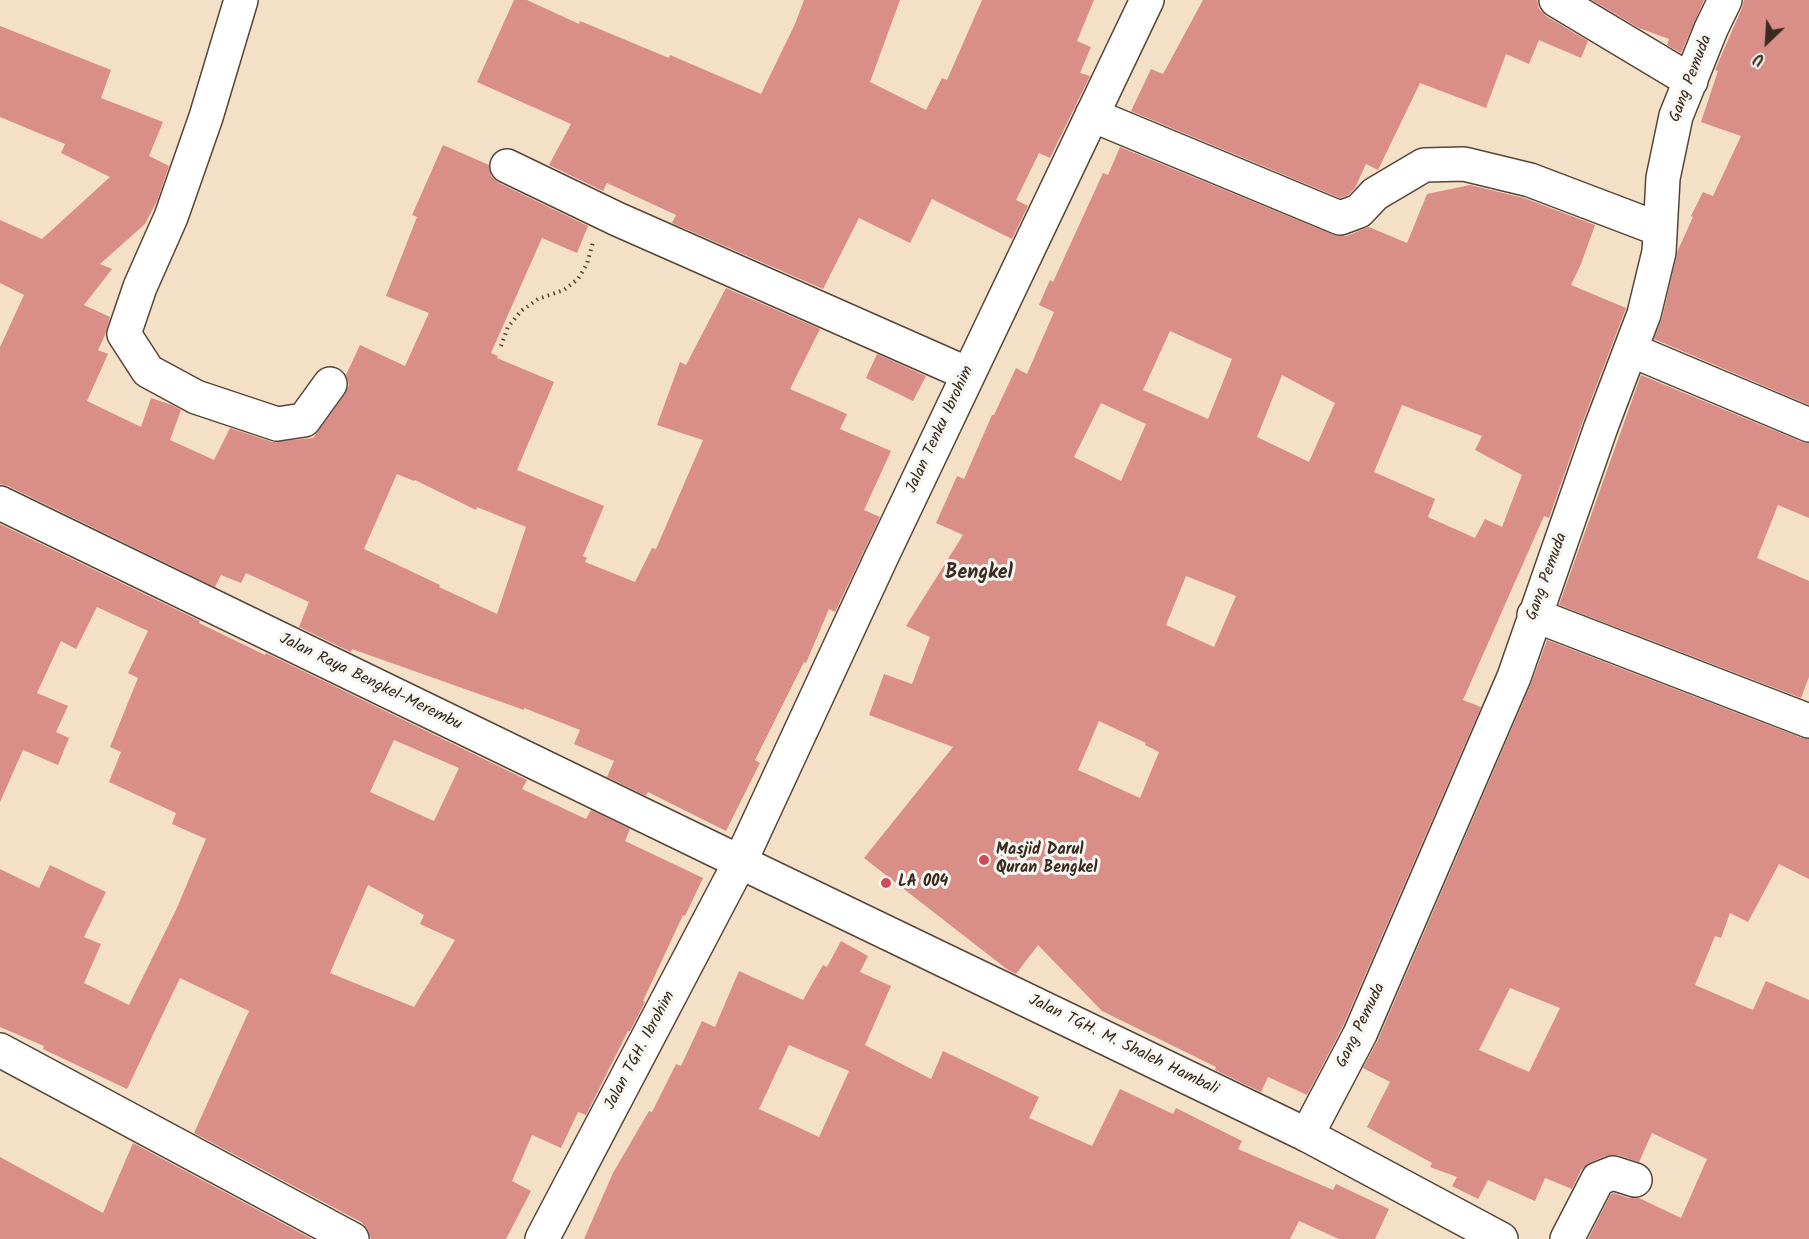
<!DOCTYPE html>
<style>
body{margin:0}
#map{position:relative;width:1809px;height:1239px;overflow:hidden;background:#f3e0c6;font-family:Kalam,sans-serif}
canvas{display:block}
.north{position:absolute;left:1737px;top:12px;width:60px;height:60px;-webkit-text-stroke:4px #f6f6f2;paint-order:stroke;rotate:205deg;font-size:16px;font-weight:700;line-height:24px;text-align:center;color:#3b2a1e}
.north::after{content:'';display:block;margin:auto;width:21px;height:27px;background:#3b2a1e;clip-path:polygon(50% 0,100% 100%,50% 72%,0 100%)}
</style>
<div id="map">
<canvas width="1809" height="1239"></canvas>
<div class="north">U</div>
</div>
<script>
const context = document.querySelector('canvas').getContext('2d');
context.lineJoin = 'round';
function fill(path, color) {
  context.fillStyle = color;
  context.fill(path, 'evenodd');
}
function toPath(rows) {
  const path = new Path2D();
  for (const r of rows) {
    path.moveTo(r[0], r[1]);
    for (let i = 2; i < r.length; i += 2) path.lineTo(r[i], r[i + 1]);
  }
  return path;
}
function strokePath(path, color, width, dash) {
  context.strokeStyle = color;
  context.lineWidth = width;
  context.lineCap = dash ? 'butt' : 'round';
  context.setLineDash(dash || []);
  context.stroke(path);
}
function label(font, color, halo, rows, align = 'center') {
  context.font = font + ' Kalam,sans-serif';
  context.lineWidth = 6;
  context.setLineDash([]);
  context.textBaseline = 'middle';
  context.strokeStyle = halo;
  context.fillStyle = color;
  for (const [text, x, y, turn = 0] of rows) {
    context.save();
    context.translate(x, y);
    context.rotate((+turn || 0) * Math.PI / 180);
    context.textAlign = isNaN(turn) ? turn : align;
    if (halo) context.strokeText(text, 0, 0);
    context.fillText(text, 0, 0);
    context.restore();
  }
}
fill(toPath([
 [514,0,527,0,579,24,580,21,669,58,670,55,761,94,795,24,804,0,900,0,870,82,926,110,942,78,947,80,982,0,1094,0,1077,41,1091,47,1080,73,1090,76,1050,158,1039,153,1016,200,1028,206,1012,239,932,199,910,243,859,218,823,289,672,223,676,215,607,183,603,191,549,165,571,124,477,82],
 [1203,0,1537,0,1539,9,1546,16,1588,41,1581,58,1539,40,1529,64,1506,54,1486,108,1420,83,1378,170,1366,164,1355,188,1348,195,1340,198,1131,111,1151,69,1163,74],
 [1592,0,1704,0,1681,53,1667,45,1669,39,1639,28],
 [1744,0,1809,0,1809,405,1654,339,1662,318,1678,250,1693,217,1691,216,1703,192,1713,196,1741,136,1701,122,1718,71,1715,70,1742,8],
 [0,26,111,70,101,98,163,122,149,156,169,166,157,201,145,224,100,264,112,269,84,305,110,317,105,335,98,350,108,354,87,401,141,427,151,398,172,405,181,410,170,440,214,460,230,428,272,442,313,438,345,394,349,385,346,375,360,345,405,366,429,313,386,296,417,217,412,215,443,145,489,165,491,176,499,183,588,226,577,253,542,238,491,353,498,356,497,358,554,382,517,470,604,506,583,556,587,558,585,562,635,582,652,548,656,549,703,440,657,425,680,362,686,365,726,288,820,329,790,389,847,414,840,429,891,451,864,510,880,517,835,612,829,609,806,663,804,662,755,760,760,763,726,831,648,792,646,796,607,777,614,761,574,744,580,730,524,708,524,710,352,649,351,652,299,627,309,602,246,573,241,583,221,575,215,587,8,486,0,484,0,347,24,295,0,283,0,220,42,239,110,177,61,153,65,144,0,117],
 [397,474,414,481,415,480,476,510,477,507,526,527,497,614,439,587,440,585,364,549],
 [1120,147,1334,235,1346,236,1369,227,1407,243,1427,194,1470,185,1524,198,1595,225,1581,264,1571,285,1626,308,1583,421,1549,518,1544,516,1463,700,1481,707,1343,1026,1307,1095,1268,1077,1261,1092,1215,1070,1216,1067,1102,1011,1038,945,1016,974,1008,970,864,858,953,747,869,715,884,674,912,684,930,637,906,626,963,535,936,523,957,476,964,479,992,415,994,415,1016,368,1027,374,1054,312,1039,305,1050,280,1053,282,1103,173,1108,175],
 [1170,331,1232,359,1208,419,1143,390],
 [1282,375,1335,403,1309,462,1257,437],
 [1101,403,1146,424,1121,481,1074,457],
 [1402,405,1482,436,1475,450,1522,475,1502,527,1485,519,1475,538,1428,517,1435,499,1374,472],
 [1186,576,1236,596,1214,647,1166,625],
 [1099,721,1146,743,1145,745,1159,752,1140,798,1078,770],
 [877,354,926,376,913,401,866,378],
 [1641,375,1802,442,1809,443,1809,518,1778,505,1757,558,1809,581,1809,677,1801,698,1559,605],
 [0,524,200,621,199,623,265,655,266,653,527,780,522,789,586,819,591,810,630,829,625,841,703,878,685,916,683,915,643,1001,645,1002,630,1031,628,1031,586,1115,578,1112,561,1148,532,1135,512,1181,531,1191,506,1239,371,1239,368,1230,361,1222,194,1133,249,1011,180,978,127,1089,43,1049,44,1046,0,1027,0,869,39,888,50,865,106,892,84,937,101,944,84,983,129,1005,176,910,206,839,172,824,176,813,109,782,121,752,110,747,138,678,128,673,148,631,97,607,76,649,61,641,37,693,68,706,56,732,69,738,58,765,23,750,0,802],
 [394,740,459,768,434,821,370,792],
 [368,885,424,915,420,924,455,940,414,1007,330,973],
 [1547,640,1802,738,1809,739,1809,879,1779,864,1748,922,1730,913,1721,938,1715,936,1695,985,1753,1010,1766,981,1809,1000,1809,1239,1588,1239,1611,1194,1614,1193,1629,1198,1639,1198,1681,1218,1707,1159,1652,1133,1639,1162,1618,1155,1606,1156,1591,1162,1581,1170,1572,1189,1545,1178,1535,1201,1488,1180,1478,1199,1452,1186,1457,1177,1430,1167,1432,1163,1367,1127,1390,1082,1363,1068,1377,1042,1531,684],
 [1510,988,1560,1008,1529,1072,1479,1050],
 [841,941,868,956,860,972,891,986,865,1045,931,1079,943,1051,1039,1097,1029,1118,1092,1146,1120,1089,1173,1114,1176,1108,1242,1141,1238,1149,1333,1190,1336,1184,1389,1209,1375,1239,1339,1239,1299,1221,1290,1239,584,1239,613,1173,649,1111,652,1112,676,1064,681,1066,702,1021,715,1027,739,971,803,1000,823,965,827,967],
 [789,1045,849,1071,819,1137,759,1109],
 [133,1143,312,1239,0,1239,0,1157,103,1213]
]), '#d98e87');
const minor = toPath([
 [241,0,206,117,171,217,140,287,124,334,148,371,196,397,277,424,304,420,330,384],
 [1556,0,1691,81],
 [1092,115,1340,218,1359,211,1375,194,1424,165,1464,164,1530,180,1659,229],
 [507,166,617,219,968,374],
 [1631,350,1809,425],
 [1534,615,1809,721],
 [0,1050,352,1239],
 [1307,1135,1360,1034,1514,677,1601,427,1644,314,1659,252,1663,178,1676,116,1711,29,1725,0],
 [1567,1239,1598,1179,1613,1173,1635,1180]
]);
const tertiary = toPath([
 [0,503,740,862]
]);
const primary = toPath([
 [740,862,881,558,1147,0]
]);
const trunk = toPath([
 [542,1239,740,862,1307,1135,1501,1239]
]);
strokePath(minor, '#574537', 36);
strokePath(tertiary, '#574537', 36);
strokePath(primary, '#574537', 36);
strokePath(trunk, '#574537', 36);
strokePath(toPath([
 [501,346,508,327,521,311,538,299,564,290,578,279,587,264,593,242]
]), '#574537', 4, [1.5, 4.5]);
strokePath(minor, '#fff', 33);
strokePath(tertiary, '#fff', 33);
strokePath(primary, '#fff', 33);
strokePath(trunk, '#fff', 33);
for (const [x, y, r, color] of [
 [984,860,6,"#d1495b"],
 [886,883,6,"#d1495b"]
]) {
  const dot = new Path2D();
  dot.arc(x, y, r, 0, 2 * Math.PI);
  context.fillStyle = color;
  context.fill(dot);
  strokePath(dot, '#f6f6f2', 2);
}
label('16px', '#3b2a1e', '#f6f6f2', [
 ["Gang Pemuda",1692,79,-69],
 ["Jalan Tenku Ibrohim",941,430,-65],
 ["Gang Pemuda",1548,577,-70],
 ["Jalan Raya Bengkel-Merembu",370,683,26],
 ["Gang Pemuda",1362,1026,-64],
 ["Jalan TGH. M. Shaleh Hambali",1123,1046,26],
 ["Jalan TGH. Ibrohim",641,1051,-62]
]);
label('bold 16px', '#3b2a1e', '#f6f6f2', [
 ["Masjid Darul",996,851],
 ["Quran Bengkel",996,869],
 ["LA 004",898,883]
], 'left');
label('bold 20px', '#3b2a1e', '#f6f6f2', [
 ["Bengkel",979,575]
]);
</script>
